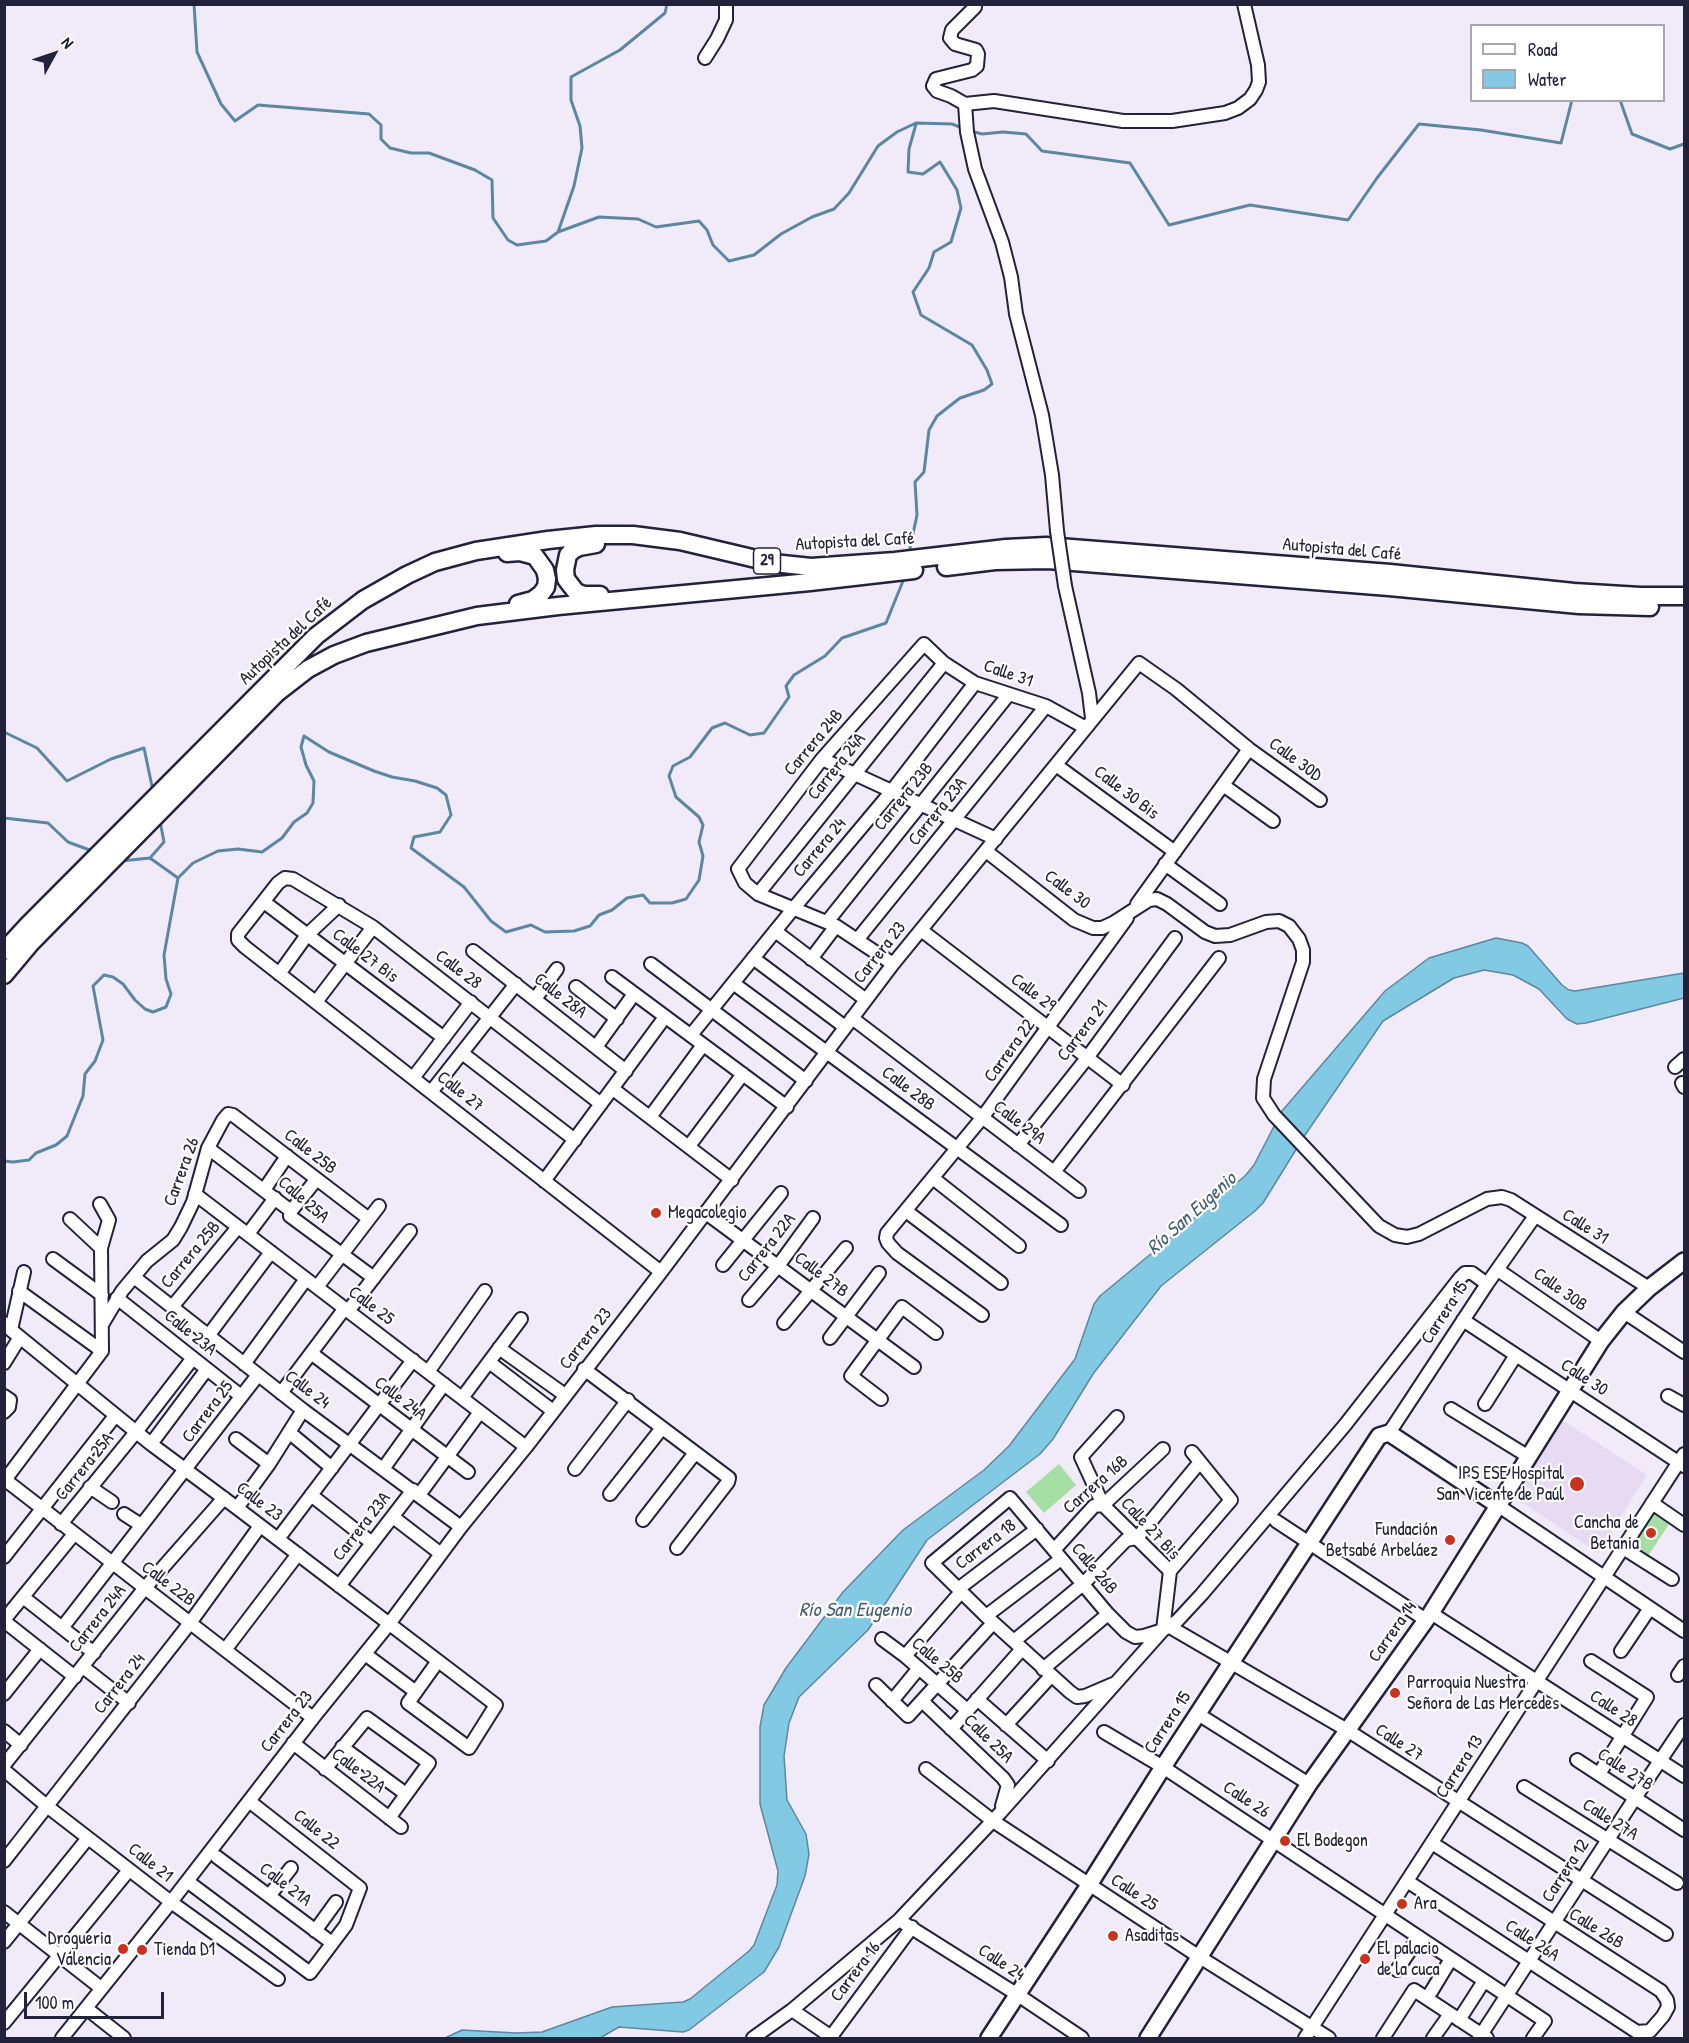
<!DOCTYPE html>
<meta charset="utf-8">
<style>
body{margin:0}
#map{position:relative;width:1689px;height:2043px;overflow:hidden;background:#f1eaf8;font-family:"Patrick Hand",sans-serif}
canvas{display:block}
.frame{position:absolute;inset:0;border:6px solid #22223b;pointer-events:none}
.legend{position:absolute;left:1470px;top:24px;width:195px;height:78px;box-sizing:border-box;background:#fff;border:2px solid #a7a7b1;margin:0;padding:8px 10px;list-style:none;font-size:18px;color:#22223b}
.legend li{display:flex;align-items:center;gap:12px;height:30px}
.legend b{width:30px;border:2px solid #a7a7b1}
.north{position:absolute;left:24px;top:24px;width:60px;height:60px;-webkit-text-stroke:4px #fff;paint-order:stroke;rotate:50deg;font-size:16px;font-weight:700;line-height:24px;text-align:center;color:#22223b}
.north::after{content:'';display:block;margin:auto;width:21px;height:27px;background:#22223b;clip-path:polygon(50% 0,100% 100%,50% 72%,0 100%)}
.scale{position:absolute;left:24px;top:1992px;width:140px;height:27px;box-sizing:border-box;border:3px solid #22223b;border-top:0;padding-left:8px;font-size:18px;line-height:21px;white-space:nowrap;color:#22223b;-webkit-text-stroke:4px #fff;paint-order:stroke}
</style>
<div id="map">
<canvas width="1689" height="2043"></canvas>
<div class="frame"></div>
<ul class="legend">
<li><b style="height:8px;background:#fff"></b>Road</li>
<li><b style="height:16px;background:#82cae3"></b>Water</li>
</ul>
<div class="north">N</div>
<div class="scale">100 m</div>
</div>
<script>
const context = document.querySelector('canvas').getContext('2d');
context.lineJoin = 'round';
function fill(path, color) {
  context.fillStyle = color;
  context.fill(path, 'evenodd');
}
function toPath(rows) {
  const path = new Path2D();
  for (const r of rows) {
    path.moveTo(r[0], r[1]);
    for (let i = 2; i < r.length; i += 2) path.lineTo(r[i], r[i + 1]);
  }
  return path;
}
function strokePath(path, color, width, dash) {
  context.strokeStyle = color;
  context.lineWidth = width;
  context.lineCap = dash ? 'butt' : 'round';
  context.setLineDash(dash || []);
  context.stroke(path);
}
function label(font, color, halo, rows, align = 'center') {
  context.font = font + ' "Patrick Hand",sans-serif';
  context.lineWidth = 4.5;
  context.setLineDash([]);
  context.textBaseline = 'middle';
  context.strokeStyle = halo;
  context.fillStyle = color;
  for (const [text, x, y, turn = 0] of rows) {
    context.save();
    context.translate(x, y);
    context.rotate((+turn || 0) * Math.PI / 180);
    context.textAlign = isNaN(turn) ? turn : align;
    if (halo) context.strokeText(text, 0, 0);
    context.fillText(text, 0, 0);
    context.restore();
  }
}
fill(toPath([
 [1556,1416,1647,1475,1598,1553,1508,1493]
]), '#e7dbf3');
fill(toPath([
 [1059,1464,1076,1485,1044,1513,1026,1492],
 [1654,1511,1671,1521,1648,1556,1631,1544]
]), '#a6dfa4');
const water = toPath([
 [1496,938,1522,943,1528,946,1562,985,1569,990,1575,991,1684,973,1684,998,1586,1023,1577,1024,1567,1019,1539,989,1513,975,1484,970,1454,978,1383,1021,1305,1135,1263,1203,1255,1211,1161,1286,1093,1374,1053,1439,1040,1454,927,1540,868,1630,799,1697,789,1723,784,1756,787,1800,806,1834,809,1854,805,1876,779,1947,764,1972,689,2030,683,2032,619,2027,600,2038,445,2038,462,2030,516,2033,542,2032,612,2007,683,2002,690,1999,749,1951,754,1945,777,1885,778,1871,760,1804,760,1727,764,1705,786,1668,843,1592,903,1530,984,1470,1009,1446,1075,1359,1094,1304,1100,1296,1245,1176,1254,1165,1282,1111,1385,991,1429,958,1496,938]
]);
fill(water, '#82cae3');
strokePath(water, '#5c87a0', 1.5);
strokePath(toPath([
 [194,4,197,52,221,104,235,121,258,105,369,114,381,125,381,139,390,148,411,153,429,153,475,170,492,180,493,218,508,240,517,245,546,241,558,232,599,217,638,219,656,227,699,221,707,230,713,245,729,261,754,255,781,234,812,217,834,209,849,193,878,146,897,132,916,123,952,124,965,129],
 [1620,100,1632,134,1670,149,1684,144],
 [971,131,982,134,1003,132,1026,134,1042,151,1130,163,1169,225,1250,205,1348,220,1377,178,1419,124,1481,130,1561,143,1572,100],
 [558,232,574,186,582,148,580,126,571,100,571,77,620,50,665,13,667,4],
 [910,548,917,515,915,482,924,472,929,430,937,416,960,398,984,390,992,384,987,370,972,345,921,315,913,292,929,268,934,252,951,242,961,208,957,190,940,162,923,174,908,172,909,149,916,124],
 [4,732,37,748,67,781,111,759,144,748,153,791],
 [4,818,48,823,68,842,95,852],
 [150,858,164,842,160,821],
 [121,861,150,858,178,878],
 [4,1161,13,1162,29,1160,36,1153,56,1145,67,1136,83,1096,85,1074,95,1061,103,1040,93,986,104,975,113,977,123,984,135,1000,145,1009,153,1012,166,1007,171,994,166,979,164,955,178,878,193,863,218,851,238,849,262,852,282,838,294,822,307,813,313,803,314,781,306,765,301,747,304,736,329,752,374,771,392,777,415,781,437,788,446,795,451,815,440,832,414,837,411,848,464,887,491,921,506,932,531,925,545,932,574,931,590,926,599,915,612,910,627,898,643,895,650,903,672,903,686,899,699,880,703,856,699,842,703,825,699,817,676,797,669,776,673,766,690,757,712,728,725,723,750,735,764,733,789,697,786,686,794,675,825,656,842,638,886,623,903,581]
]), '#5c87a0', 3);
const minor = toPath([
 [705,58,717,39,726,20,726,4],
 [965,104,951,96,937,91,933,86,936,79,972,70,977,66,978,54,976,50,955,44,950,38,952,30,975,7,974,4],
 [1057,531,1052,475,1042,415,1016,314,1011,277,1002,242,975,169,967,132,965,104,994,101,1123,121,1172,121,1225,113,1238,108,1250,99,1256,90,1259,82,1258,65,1244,4],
 [1065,586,1089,693,1092,718],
 [822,759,996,839],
 [1056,765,1175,852],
 [1223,785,1273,821],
 [986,851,1074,920,1093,928,1102,928,1113,923,1149,900,1157,899,1167,904,1205,932,1215,936,1230,935,1266,922,1279,921,1289,926,1299,939,1303,950,1303,962,1264,1079,1263,1098,1274,1115,1379,1226,1395,1235,1407,1237,1419,1234,1487,1199,1502,1197,1511,1200,1649,1288],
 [1165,864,1220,904],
 [758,894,944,663],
 [264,902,444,1038],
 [1137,904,1249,749],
 [827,922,1009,694],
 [921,930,1123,1085],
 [775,931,866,1000],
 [857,940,1046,706],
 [473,951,626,1071],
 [753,958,845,1027],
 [811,959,836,926],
 [651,964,806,1081],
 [893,964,836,926,758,894,745,883,738,869,822,759,924,644,944,663,975,683,1046,706,1086,728],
 [279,974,307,935,339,905],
 [612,977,787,1107],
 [733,983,1061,1225],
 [576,987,617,1019],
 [535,999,557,969],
 [316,1002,373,927],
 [852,1018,1079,1191],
 [691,1035,793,909,891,792,975,683],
 [596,1047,634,994],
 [462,1053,575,1140],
 [1675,1067,1684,1059],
 [413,1078,471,1002],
 [1682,1083,1684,1087],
 [613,1089,732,1180],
 [431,1092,516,984],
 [601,1104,373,927,293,879,285,878,278,883,238,934,238,940,245,947,661,1272],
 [650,1117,703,1045],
 [1018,1145,1087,1058,1175,938],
 [689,1146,743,1074],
 [208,1148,291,1211,290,1216,374,1278],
 [1054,1172,1219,958],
 [934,1179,1019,1246],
 [544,1181,665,1017],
 [264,1190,287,1156],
 [195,1194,526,1447],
 [100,1204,109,1220,101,1248,102,1351,8,1476,8,1482,313,1718],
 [291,1211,316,1180],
 [906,1211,1001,1283],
 [706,1213,914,1367],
 [70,1219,101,1248],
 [248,1234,275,1198],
 [53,1259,102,1295],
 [723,1265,781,1193],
 [1498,1270,1601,1341],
 [134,1277,303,1410,461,1527],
 [317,1287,379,1206],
 [19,1291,102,1351],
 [117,1298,241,1396],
 [749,1300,778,1266,813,1218],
 [172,1307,238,1227],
 [348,1311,410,1231],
 [1624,1312,1684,1352],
 [982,1315,897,1253,888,1243,886,1238,887,1233,982,1118,1127,918],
 [1463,1320,1684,1466],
 [4,1323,11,1330,151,1444,237,1508,496,1705,469,1748,408,1703,438,1661],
 [103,1323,122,1291,147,1261,173,1240,181,1227,193,1202,208,1148,223,1120,228,1114,233,1115,369,1219],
 [784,1323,846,1248],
 [11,1330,24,1272],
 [208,1336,271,1252],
 [830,1338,879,1273],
 [499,1348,565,1395],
 [311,1353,468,1472],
 [489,1362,553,1411],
 [4,1363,20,1337],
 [244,1364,306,1279],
 [584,1369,729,1478,728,1482,677,1548],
 [428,1372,485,1291],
 [281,1393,345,1308],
 [4,1396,10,1400,9,1407,4,1412],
 [1668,1396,1684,1405],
 [462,1398,521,1319],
 [881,1399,851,1376,902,1307,936,1333],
 [1485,1404,1516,1355],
 [1451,1409,1529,1457],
 [290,1433,332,1468],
 [1389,1433,1487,1284,1535,1216],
 [236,1439,269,1464],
 [151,1444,207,1369],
 [383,1469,444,1384],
 [575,1469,628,1400],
 [90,1487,112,1502],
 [610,1494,662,1428],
 [311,1495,372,1543],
 [419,1495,480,1412],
 [1652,1503,1684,1525],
 [1499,1506,1684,1631],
 [237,1508,269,1464,303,1410],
 [124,1514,141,1525],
 [393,1517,441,1554],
 [643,1520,695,1453],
 [1276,1521,1426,1620],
 [61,1524,136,1432,193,1358],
 [278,1539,413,1360],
 [1623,1548,1672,1579],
 [1054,1550,1094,1506,1103,1505,1163,1449],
 [4,1557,115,1416],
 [1170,1571,1231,1500,1192,1452],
 [339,1586,413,1490],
 [958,1589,1037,1529],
 [23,1597,94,1653],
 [1431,1613,1684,1776],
 [986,1616,1061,1559],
 [4,1620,74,1534],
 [4,1621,75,1677],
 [1170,1627,1347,1730,1666,1934],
 [62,1628,258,1375],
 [882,1639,905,1656,967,1710],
 [1014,1641,1083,1584,1126,1540,1137,1538,1200,1462],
 [225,1650,298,1554],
 [1621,1651,1650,1608],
 [365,1654,416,1692],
 [905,1656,961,1592],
 [1591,1661,1647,1697,1599,1774],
 [83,1667,129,1703],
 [1043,1669,1108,1614],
 [1678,1675,1684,1666],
 [1113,1684,1085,1696,1077,1697,1070,1692,986,1616,932,1563,1010,1498,1108,1614,1126,1632,1135,1637,1144,1636,1163,1630,1170,1571,1103,1505,1081,1457,1117,1417],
 [876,1685,908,1716,993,1623],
 [4,1694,40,1649],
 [977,1699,1048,1761],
 [892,1701,919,1668],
 [922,1701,1003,1778,1008,1785,1002,1806],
 [1198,1714,1309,1784],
 [1006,1725,1051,1676],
 [951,1729,1022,1649],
 [4,1731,21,1745],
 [1104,1732,1163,1767,1545,2021,1533,2038],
 [293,1743,401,1827],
 [342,1747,406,1794],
 [1577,1760,1684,1830],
 [4,1765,144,1589,224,1498],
 [325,1769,367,1718,429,1763,389,1818],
 [926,1769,993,1821,1198,1956,1329,2038],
 [4,1770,48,1807,171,1902,278,1979],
 [1524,1787,1677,1883],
 [217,1857,332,1943],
 [4,1861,190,1623,260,1526],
 [187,1881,310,1973,346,1925,360,1888,249,1801],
 [1407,1881,1637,2032,1650,2031,1663,2016,1668,2007,1667,2000,1661,1991,1432,1843],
 [269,1896,291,1868],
 [4,1912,101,1988],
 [899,1920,1018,1995,1082,2038],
 [315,1931,336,1902],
 [4,1942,88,1838],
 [1397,1970,1419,1937],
 [1431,1992,1451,1959],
 [86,2008,124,2038],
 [792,2010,833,2038],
 [1459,2020,1484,1981],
 [4,2023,129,1870],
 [62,2038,171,1902,313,1718,389,1624,461,1527,526,1447,661,1272,893,964,1139,663,1176,689,1249,749,1320,800],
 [753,2038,792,2010,899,1920,1000,1813,1163,1630,1177,1621,1202,1594,1345,1425,1460,1278,1465,1273,1472,1273,1487,1284],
 [830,2038,912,1927],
 [1305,2038,1684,1454],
 [1383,2038,1414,1990,1487,2038],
 [1433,2038,1450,2014],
 [1479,2038,1635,1798,1684,1725]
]);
const major = toPath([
 [989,2038,1089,1885,1163,1767,1379,1436,1389,1433,1499,1506],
 [1148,2038,1309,1784,1431,1613,1601,1341,1624,1312,1649,1288,1684,1261]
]);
const highway = toPath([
 [596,544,579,547,573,550,568,555,565,570,566,579,576,592,584,595,600,595],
 [507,553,520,552,535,556,545,570,547,579,546,587,541,594,533,600,518,604],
 [946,567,995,561,1048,560,1389,587,1579,605,1650,607],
 [4,951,27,926,316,636,363,600,407,575,435,562,476,551,548,540,596,535,633,535,680,541,773,563,811,567,895,561,1006,548,1046,546,1390,573,1574,592,1640,596,1684,596],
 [4,975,30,944,277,693,308,669,334,655,366,643,477,616,558,606,810,582,914,570]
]);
strokePath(minor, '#22223b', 16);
strokePath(major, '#22223b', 20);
strokePath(highway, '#22223b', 21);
strokePath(minor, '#fff', 12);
strokePath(major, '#fff', 15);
strokePath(highway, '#fff', 16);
const minorBridge = toPath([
 [1057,531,1065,586]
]);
strokePath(minorBridge, '#22223b', 16, []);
strokePath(minorBridge, '#fff', 12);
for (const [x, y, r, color] of [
 [656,1213,6,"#c8321e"],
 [1577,1484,8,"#c8321e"],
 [1651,1533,6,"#c8321e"],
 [1450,1540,6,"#c8321e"],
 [1395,1693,6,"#c8321e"],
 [1285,1841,6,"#c8321e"],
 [1402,1904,6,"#c8321e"],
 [1113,1936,6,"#c8321e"],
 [123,1949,6,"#c8321e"],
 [142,1950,6,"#c8321e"],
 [1365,1959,6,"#c8321e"]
]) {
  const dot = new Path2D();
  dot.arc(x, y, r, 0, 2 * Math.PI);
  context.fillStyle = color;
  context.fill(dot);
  strokePath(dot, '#fff', 2);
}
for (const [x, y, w] of [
 [767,561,27]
]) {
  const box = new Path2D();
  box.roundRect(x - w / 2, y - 13, w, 26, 4.5);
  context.fillStyle = '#fff';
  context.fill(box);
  strokePath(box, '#22223b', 1.5);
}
label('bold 16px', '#22223b', null, [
 ["29",767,561]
]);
label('18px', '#22223b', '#fff', [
 ["Autopista del Café",855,542,-3],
 ["Autopista del Café",1342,550,5],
 ["Autopista del Café",286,641,-43],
 ["Calle 31",1008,674,19],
 ["Carrera 24B",814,743,-50],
 ["Calle 30D",1295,760,36],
 ["Carrera 24A",837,767,-51],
 ["Calle 30 Bis",1126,793,37],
 ["Carrera 23B",904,797,-51],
 ["Carrera 23A",938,812,-51],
 ["Carrera 24",820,848,-50],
 ["Calle 30",1067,890,37],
 ["Carrera 23",880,953,-52],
 ["Calle 27 Bis",365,956,37],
 ["Calle 28",458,970,37],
 ["Calle 29",1033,993,37],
 ["Calle 28A",560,996,38],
 ["Carrera 21",1083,1031,-53],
 ["Carrera 22",1010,1051,-54],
 ["Calle 28B",908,1089,37],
 ["Calle 27",460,1092,38],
 ["Calle 29A",1019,1123,37],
 ["Calle 25B",310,1152,38],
 ["Carrera 26",182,1172,-70],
 ["Calle 25A",303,1200,41],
 ["Calle 31",1585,1227,32],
 ["Carrera 22A",767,1248,-52],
 ["Carrera 25B",191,1255,-50],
 ["Calle 27B",821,1275,37],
 ["Calle 30B",1560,1290,35],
 ["Calle 25",371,1306,37],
 ["Carrera 15",1445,1313,-57],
 ["Calle 23A",190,1333,39],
 ["Carrera 23",586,1339,-52],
 ["Calle 30",1584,1378,33],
 ["Calle 24",307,1390,37],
 ["Calle 24A",400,1399,37],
 ["Carrera 25",208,1412,-53],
 ["Carrera 25A",85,1467,-51],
 ["Carrera 16B",1096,1485,-41],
 ["Calle 23",259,1502,37],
 ["Carrera 23A",362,1527,-52],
 ["Calle 27 Bis",1150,1529,47],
 ["Carrera 18",986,1545,-37],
 ["Calle 26B",1094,1569,50],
 ["Calle 22B",168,1584,37],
 ["Carrera 24A",98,1619,-52],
 ["Carrera 14",1393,1632,-55],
 ["Calle 25B",937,1661,40],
 ["Carrera 24",120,1684,-52],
 ["Calle 28",1613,1709,33],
 ["Carrera 23",287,1722,-52],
 ["Carrera 15",1168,1723,-57],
 ["Calle 25A",988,1739,44],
 ["Calle 27",1399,1743,33],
 ["Carrera 13",1460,1767,-57],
 ["Calle 27B",1625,1770,33],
 ["Calle 22A",358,1771,37],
 ["Calle 26",1246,1800,33],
 ["Calle 27A",1610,1820,32],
 ["Calle 22",316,1830,38],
 ["Calle 21",150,1863,38],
 ["Carrera 12",1566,1871,-57],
 ["Calle 21A",285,1885,37],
 ["Calle 25",1134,1893,33],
 ["Calle 26B",1596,1929,32],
 ["Calle 26A",1532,1941,33],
 ["Calle 24",1001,1963,33],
 ["Carrera 16",856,1972,-53]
]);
label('18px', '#22223b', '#fff', [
 ["Megacolegio",668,1213],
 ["IPS ESE Hospital",1564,1474,"right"],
 ["San Vicente de Paúl",1564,1495,"right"],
 ["Cancha de",1639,1523,"right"],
 ["Betania",1639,1544,"right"],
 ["Fundación",1438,1530,"right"],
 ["Betsabé Arbeláez",1438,1551,"right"],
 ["Parroquia Nuestra",1407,1683],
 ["Señora de Las Mercedes",1407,1704],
 ["El Bodegon",1297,1841],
 ["Ara",1414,1904],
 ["Asaditas",1125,1936],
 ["Drogueria",111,1939,"right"],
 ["Valencia",111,1960,"right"],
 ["El palacio",1377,1949],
 ["de la cuca",1377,1970],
 ["Tienda D1",154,1950]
], 'left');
label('italic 20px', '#445d76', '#fff', [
 ["Río San Eugenio",1192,1214,-42],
 ["Río San Eugenio",855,1611]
]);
</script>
